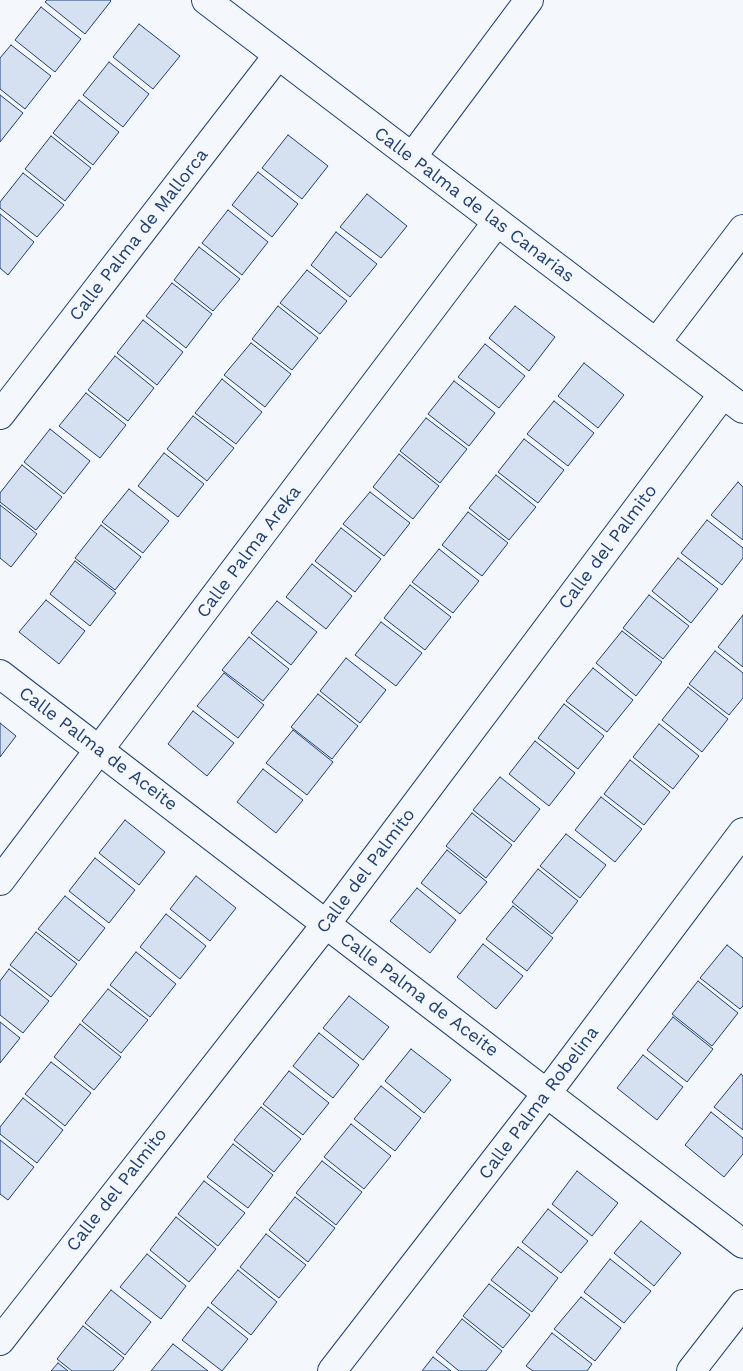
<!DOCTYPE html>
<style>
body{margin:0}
canvas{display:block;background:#f4f7fb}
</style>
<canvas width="743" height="1371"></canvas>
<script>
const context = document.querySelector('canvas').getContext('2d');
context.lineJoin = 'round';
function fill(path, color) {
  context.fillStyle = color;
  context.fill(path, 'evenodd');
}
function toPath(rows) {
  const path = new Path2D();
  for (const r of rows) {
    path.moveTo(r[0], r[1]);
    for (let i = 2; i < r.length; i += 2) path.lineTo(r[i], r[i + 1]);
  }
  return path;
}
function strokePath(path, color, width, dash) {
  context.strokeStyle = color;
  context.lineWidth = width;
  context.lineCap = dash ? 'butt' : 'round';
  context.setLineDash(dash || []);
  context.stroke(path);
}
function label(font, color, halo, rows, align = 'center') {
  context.font = font + ' "Work Sans",sans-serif';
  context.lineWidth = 4;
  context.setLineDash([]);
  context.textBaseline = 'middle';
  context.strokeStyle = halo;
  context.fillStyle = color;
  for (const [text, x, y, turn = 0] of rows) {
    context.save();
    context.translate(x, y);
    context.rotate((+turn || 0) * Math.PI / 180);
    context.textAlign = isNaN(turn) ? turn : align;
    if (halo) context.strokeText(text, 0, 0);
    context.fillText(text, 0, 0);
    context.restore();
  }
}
const building = toPath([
 [47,0,110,0,111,1,85,34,45,2,47,0],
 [41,7,81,39,55,72,15,40,41,7],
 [139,24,180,56,153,89,113,57,139,24],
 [11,45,51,76,25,109,0,89,0,58,11,45],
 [109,62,149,94,123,127,83,95,109,62],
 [0,95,23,113,0,142,0,95],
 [79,100,119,132,93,165,53,133,79,100],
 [288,135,328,166,302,199,262,168,288,135],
 [51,136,91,168,65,201,25,169,51,136],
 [258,172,298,204,272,237,232,205,258,172],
 [23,173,64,205,37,237,0,208,0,202,23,173],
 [367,194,407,226,381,258,340,227,367,194],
 [228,210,268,242,242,275,202,243,228,210],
 [0,214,34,242,8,275,0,268,0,214],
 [336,232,377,264,350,297,311,265,336,232],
 [199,247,240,279,213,311,174,280,199,247],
 [307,270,347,301,320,334,280,303,307,270],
 [172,283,212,314,186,348,146,316,172,283],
 [278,306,318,338,292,370,252,339,278,306],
 [515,306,555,337,529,371,489,338,515,306],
 [143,320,183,352,157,385,117,353,143,320],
 [251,343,291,374,265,407,224,375,251,343],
 [485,344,525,376,499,408,458,377,485,344],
 [115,356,154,388,128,421,88,390,115,356],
 [584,363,624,395,598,428,558,396,584,363],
 [222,379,262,412,236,444,195,413,222,379],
 [454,381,495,413,469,446,428,414,454,381],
 [86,393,126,425,100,458,59,426,86,393],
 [554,401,594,433,568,466,527,434,554,401],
 [193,416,234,448,207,481,167,449,193,416],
 [426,418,467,449,440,483,400,451,426,418],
 [50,429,90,461,64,494,24,462,50,429],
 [524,439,564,470,538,503,498,472,524,439],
 [164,453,204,484,178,517,138,486,164,453],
 [399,454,439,486,413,519,373,487,399,454],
 [22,465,62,497,36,530,0,502,0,493,22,465],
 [496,475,536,507,509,540,469,508,496,475],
 [738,482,743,487,743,540,711,515,738,482],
 [129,489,169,521,143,553,102,522,129,489],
 [370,492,410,523,384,556,343,524,370,492],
 [0,505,37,534,11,567,0,558,0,505],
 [468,512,508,543,482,576,442,545,468,512],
 [707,520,743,548,743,558,722,585,681,553,707,520],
 [101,525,141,557,115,590,75,558,101,525],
 [341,528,381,559,355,592,315,561,341,528],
 [439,549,479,581,453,613,412,582,439,549],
 [678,558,718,589,691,623,652,591,678,558],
 [75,561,116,593,90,626,50,594,75,561],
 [312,564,352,596,326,629,286,597,312,564],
 [410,585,451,617,425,650,384,618,410,585],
 [649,595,689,626,663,659,623,628,649,595],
 [46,600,85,631,59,664,19,632,46,600],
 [277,601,317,632,291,665,251,633,277,601],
 [743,615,743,667,718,647,743,615],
 [381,622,422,653,396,686,355,655,381,622],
 [622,631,662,662,636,696,596,663,622,631],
 [249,637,289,669,263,701,222,670,249,637],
 [715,651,743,673,743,698,729,715,689,684,715,651],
 [346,658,386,690,360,723,320,691,346,658],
 [593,668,633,700,607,732,566,701,593,668],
 [224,673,264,705,238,738,197,706,224,673],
 [688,687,728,719,702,752,662,720,688,687],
 [318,694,358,726,332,759,291,727,318,694],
 [564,704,604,736,578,769,538,738,564,704],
 [193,711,234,743,207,776,168,744,193,711],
 [0,723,16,736,0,757,0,723],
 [659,724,699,756,673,789,633,757,659,724],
 [293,730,333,762,307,795,266,763,293,730],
 [535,741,575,773,549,806,509,774,535,741],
 [630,760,670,792,644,825,604,794,630,760],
 [263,769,303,800,276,833,237,802,263,769],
 [500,777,540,809,514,842,473,810,500,777],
 [601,797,642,829,615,862,575,830,601,797],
 [472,813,512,845,486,878,446,846,472,813],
 [125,820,165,852,139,885,99,853,125,820],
 [566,834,606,865,580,898,540,866,566,834],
 [447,850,487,882,460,914,421,883,447,850],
 [95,858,135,890,109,923,69,891,95,858],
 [538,869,578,901,552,934,512,902,538,869],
 [196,876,236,908,210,941,170,909,196,876],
 [417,888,456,920,430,953,390,921,417,888],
 [65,896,105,928,79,961,38,929,65,896],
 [513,906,553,938,527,971,486,939,513,906],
 [166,914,206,946,180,979,140,947,166,914],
 [36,932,77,964,51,997,10,965,36,932],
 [483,944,523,976,496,1009,457,977,483,944],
 [727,945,743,958,743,1006,740,1009,700,978,727,945],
 [136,952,176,984,150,1017,110,985,136,952],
 [9,969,49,1001,23,1033,0,1015,0,981,9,969],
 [698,981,738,1013,712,1046,672,1014,698,981],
 [108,989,148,1020,121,1053,82,1021,108,989],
 [349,996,389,1027,363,1060,323,1028,349,996],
 [673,1017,713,1049,687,1082,647,1050,673,1017],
 [0,1022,20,1038,0,1063,0,1022],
 [80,1024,121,1057,94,1090,54,1057,80,1024],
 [319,1033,359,1065,333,1098,293,1066,319,1033],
 [411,1049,451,1080,424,1113,385,1081,411,1049],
 [643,1055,683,1087,657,1120,617,1088,643,1055],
 [51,1062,91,1093,65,1126,25,1094,51,1062],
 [289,1071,329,1103,303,1135,263,1104,289,1071],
 [741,1074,743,1076,743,1130,714,1107,741,1074],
 [381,1086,421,1118,395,1151,354,1119,381,1086],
 [23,1098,63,1130,37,1163,0,1134,0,1127,23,1098],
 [261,1107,301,1139,274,1172,234,1140,261,1107],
 [711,1112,743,1138,743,1154,724,1177,685,1145,711,1112],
 [351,1124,391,1156,364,1189,324,1157,351,1124],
 [0,1140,34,1167,8,1200,0,1194,0,1140],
 [233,1144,273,1175,248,1208,207,1177,233,1144],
 [322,1161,362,1192,336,1225,296,1193,322,1161],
 [577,1171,618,1203,592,1236,552,1204,577,1171],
 [204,1181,245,1213,218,1246,178,1214,204,1181],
 [295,1197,335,1228,308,1262,269,1230,295,1197],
 [548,1209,588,1241,561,1273,522,1242,548,1209],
 [176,1217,216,1249,189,1282,150,1250,176,1217],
 [641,1221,681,1253,654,1286,614,1253,641,1221],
 [266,1234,306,1265,279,1298,240,1267,266,1234],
 [518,1247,558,1278,532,1312,491,1280,518,1247],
 [147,1254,186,1286,161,1319,120,1287,147,1254],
 [610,1259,651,1291,624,1323,584,1292,610,1259],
 [238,1270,277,1302,251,1335,211,1303,238,1270],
 [489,1284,530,1315,503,1348,463,1316,489,1284],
 [111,1290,151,1322,125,1355,85,1323,111,1290],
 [581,1297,621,1328,595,1361,554,1329,581,1297],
 [208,1307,248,1339,222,1371,182,1340,208,1307],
 [462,1319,502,1351,486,1371,459,1371,436,1352,462,1319],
 [83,1326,124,1358,113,1371,72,1371,57,1359,83,1326],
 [552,1333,592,1364,587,1371,533,1371,526,1366,552,1333],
 [173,1344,208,1371,151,1371,173,1344],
 [433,1357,451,1371,422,1371,433,1357],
 [58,1363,68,1371,51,1371,58,1363]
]);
fill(building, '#d5e0f0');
strokePath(building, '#1d3f73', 1);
const street = toPath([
 [206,0,743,409],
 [412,157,529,0],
 [656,343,743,229],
 [0,415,278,55],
 [0,674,743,1244],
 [0,881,497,222],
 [0,1341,326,924,723,394],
 [332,1371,547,1093,743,832],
 [691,1371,743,1304]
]);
strokePath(street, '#1d3f73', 30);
strokePath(street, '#f4f7fb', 28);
label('18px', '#1d3f73', '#f4f7fb', [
 ["Calle Palma de las Canarias",474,205,37],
 ["Calle Palma de Mallorca",139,235,-52],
 ["Calle del Palmito",608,547,-53],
 ["Calle Palma Areka",249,552,-53],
 ["Calle Palma de Aceite",98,749,37],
 ["Calle del Palmito",366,871,-53],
 ["Calle Palma de Aceite",419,995,37],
 ["Calle Palma Robelina",539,1103,-53],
 ["Calle del Palmito",117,1190,-52]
]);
</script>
